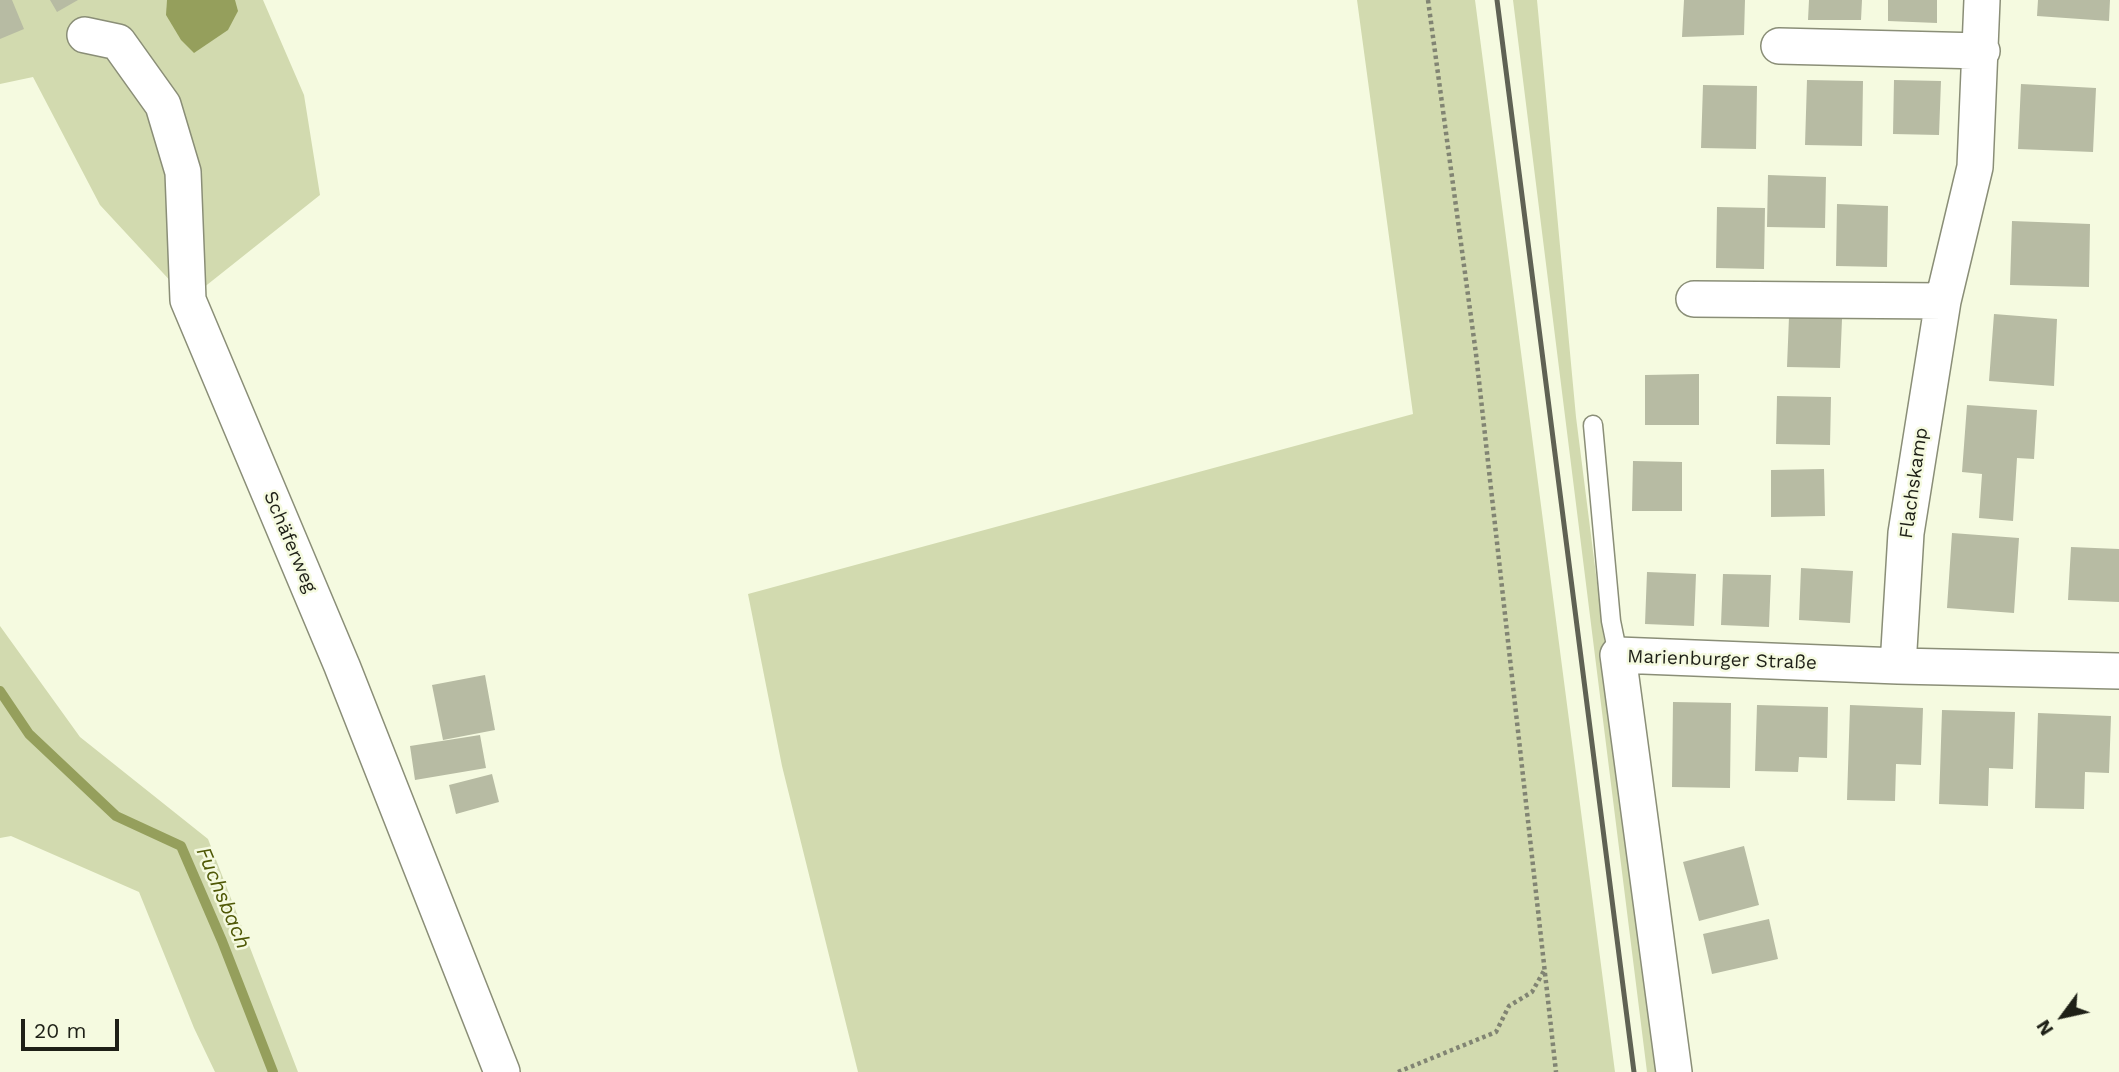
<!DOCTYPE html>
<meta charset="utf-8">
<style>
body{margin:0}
#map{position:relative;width:2119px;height:1072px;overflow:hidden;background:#f5fae0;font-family:"Work Sans",sans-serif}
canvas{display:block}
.north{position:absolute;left:2028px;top:981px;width:70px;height:70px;-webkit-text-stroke:5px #f5fae0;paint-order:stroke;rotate:237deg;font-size:19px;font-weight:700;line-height:28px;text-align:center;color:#1e2017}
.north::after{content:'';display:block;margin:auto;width:24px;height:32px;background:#1e2017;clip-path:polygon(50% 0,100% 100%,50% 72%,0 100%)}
.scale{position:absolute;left:21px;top:1019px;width:98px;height:32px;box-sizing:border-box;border:4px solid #1e2017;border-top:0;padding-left:9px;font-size:21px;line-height:24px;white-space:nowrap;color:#1e2017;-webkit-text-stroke:5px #f5fae0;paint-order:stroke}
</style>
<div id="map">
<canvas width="2119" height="1072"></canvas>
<div class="north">N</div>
<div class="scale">20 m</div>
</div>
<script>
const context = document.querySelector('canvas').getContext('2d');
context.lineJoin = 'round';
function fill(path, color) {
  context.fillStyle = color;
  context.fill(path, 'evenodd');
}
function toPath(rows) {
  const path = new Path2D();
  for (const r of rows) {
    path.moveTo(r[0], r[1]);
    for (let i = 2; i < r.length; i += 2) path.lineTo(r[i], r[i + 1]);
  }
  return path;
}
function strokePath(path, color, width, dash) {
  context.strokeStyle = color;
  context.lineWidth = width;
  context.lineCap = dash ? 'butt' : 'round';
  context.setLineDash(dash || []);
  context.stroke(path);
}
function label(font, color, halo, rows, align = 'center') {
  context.font = font + ' "Work Sans",sans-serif';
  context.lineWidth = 5;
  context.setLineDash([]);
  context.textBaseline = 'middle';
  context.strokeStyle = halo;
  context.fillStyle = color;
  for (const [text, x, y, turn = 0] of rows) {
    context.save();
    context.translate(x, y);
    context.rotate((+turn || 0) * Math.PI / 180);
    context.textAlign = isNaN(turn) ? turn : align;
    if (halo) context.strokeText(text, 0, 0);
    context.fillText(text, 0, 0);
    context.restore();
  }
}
fill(toPath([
 [0,0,263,0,304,95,320,195,188,300,100,205,33,77,0,84],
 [1357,0,1475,0,1615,1072,858,1072,782,766,748,594,1413,414],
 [1513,0,1537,0,1576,417,1659,1072,1647,1072],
 [0,626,80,737,208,839,298,1072,215,1072,194,1028,139,892,11,836,0,838]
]), '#d2daaf');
fill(toPath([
 [167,0,235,0,238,11,228,30,194,53,181,40,166,15]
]), '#959f5c');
strokePath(toPath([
 [0,691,29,734,116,816,181,846,222,941,273,1072]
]), '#959f5c', 10);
fill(toPath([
 [0,0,12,0,24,29,0,39],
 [50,0,78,0,57,12],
 [1684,0,1745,0,1744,35,1682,37],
 [1809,0,1862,0,1861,20,1808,20],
 [1888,0,1937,0,1937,23,1888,21],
 [2038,0,2110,0,2109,21,2037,16],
 [1807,80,1863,81,1862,146,1805,145],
 [1894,80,1941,81,1939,135,1893,134],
 [2021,84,2096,88,2093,152,2018,149],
 [1703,85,1757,86,1756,149,1701,148],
 [1768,175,1826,177,1825,228,1767,227],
 [1837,204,1888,206,1887,267,1836,266],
 [1717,207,1765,208,1764,269,1716,268],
 [2012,221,2090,224,2089,287,2010,285],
 [1994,314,2057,319,2054,386,1989,381],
 [1789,317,1842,319,1840,368,1787,367],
 [1699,374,1699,425,1645,425,1645,375],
 [1777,396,1831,397,1830,445,1776,444],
 [1967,405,2037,410,2034,459,2017,458,2013,521,1979,518,1982,474,1962,472],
 [1633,461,1682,462,1682,511,1632,511],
 [1824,469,1825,516,1771,517,1771,470],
 [1952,533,2019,538,2014,613,1947,608],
 [2071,547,2119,549,2119,602,2068,600],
 [1801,568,1853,571,1850,623,1799,620],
 [1647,572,1696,574,1694,626,1645,624],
 [1723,574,1771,575,1769,627,1721,625],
 [485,675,495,730,443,740,432,685],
 [1673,702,1731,703,1730,788,1672,787],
 [1757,705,1828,707,1827,758,1799,757,1798,772,1755,771],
 [1850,705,1923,708,1921,765,1896,764,1895,801,1847,800],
 [1942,710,2015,712,2013,769,1989,768,1988,806,1939,804],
 [2038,713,2111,716,2109,773,2085,772,2084,809,2035,808],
 [480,735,486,768,415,780,410,746],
 [492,774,499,802,456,814,449,785],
 [1744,846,1759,905,1699,921,1683,862],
 [1769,919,1778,959,1712,974,1703,934]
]), '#b7bba3');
const lane = toPath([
 [1593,425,1611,621,1618,655]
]);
const street = toPath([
 [85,35,118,42,163,105,183,172,188,300,342,666,502,1072],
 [1779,46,1982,51],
 [1694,299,1943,301],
 [1898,666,1906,533,1943,301,1975,167,1982,0],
 [1674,1072,1618,655,1898,666,2119,671]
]);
strokePath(lane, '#8a8e77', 21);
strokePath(street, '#8a8e77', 38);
strokePath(toPath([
 [1428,0,1476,354,1556,1072],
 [1398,1072,1496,1032,1509,1006,1532,992,1545,969]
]), '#818473', 4.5, [3.5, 3.5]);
strokePath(lane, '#fff', 18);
strokePath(street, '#fff', 35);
strokePath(toPath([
 [1497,0,1634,1072]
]), '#5f6254', 5);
label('19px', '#1e2017', '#f5fae0', [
 ["Flachskamp",1914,483,-82],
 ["Schäferweg",290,542,67],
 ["Marienburger Straße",1722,660,2]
]);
label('italic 21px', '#4f5806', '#f5fae0', [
 ["Fuchsbach",223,898,67]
]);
</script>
